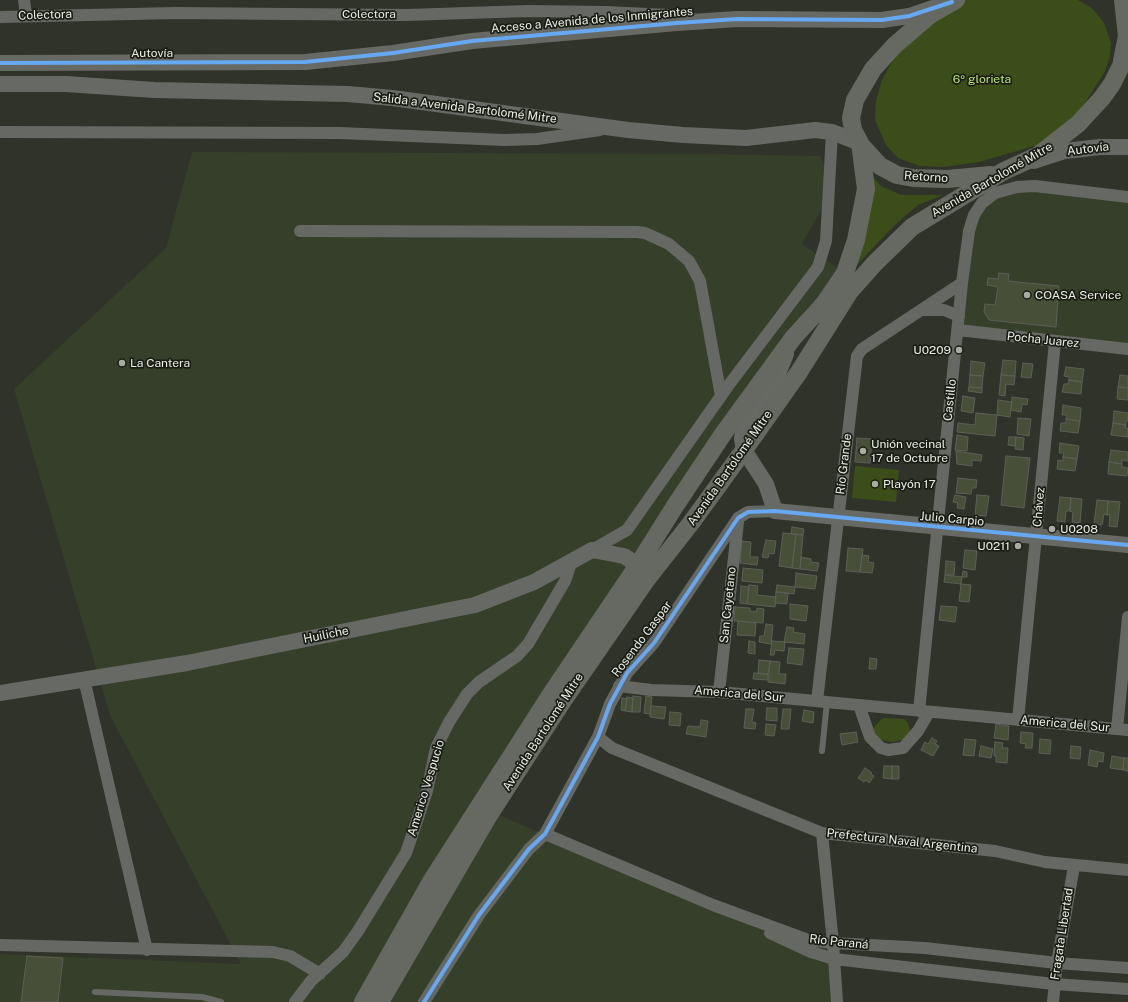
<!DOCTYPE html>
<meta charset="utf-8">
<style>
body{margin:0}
canvas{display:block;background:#2f3329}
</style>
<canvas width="1128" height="1002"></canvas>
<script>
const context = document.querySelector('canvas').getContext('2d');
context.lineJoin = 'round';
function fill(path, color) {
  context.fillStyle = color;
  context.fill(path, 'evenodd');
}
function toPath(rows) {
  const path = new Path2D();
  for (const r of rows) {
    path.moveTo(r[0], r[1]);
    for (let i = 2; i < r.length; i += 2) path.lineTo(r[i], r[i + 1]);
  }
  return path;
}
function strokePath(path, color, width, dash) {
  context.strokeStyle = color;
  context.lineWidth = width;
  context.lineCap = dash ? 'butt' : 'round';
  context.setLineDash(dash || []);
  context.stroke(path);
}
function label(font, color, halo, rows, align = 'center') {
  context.font = font + ' "Public Sans",sans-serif';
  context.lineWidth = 3.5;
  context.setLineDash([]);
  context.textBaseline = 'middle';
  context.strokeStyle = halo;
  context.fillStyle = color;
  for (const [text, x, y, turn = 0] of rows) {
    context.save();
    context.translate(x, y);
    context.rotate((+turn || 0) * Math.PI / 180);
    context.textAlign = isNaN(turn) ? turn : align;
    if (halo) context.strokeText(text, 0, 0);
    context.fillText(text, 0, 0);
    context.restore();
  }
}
fill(toPath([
 [192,152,709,154,820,156,834,187,802,244,845,273,793,338,479,807,713,905,833,943,837,1002,0,1002,0,954,241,964,110,715,14,389,166,248],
 [1006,189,1128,197,1128,349,958,330,974,215]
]), '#363f29');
fill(toPath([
 [964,0,1078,0,1093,9,1104,23,1111,43,1110,56,1105,71,1080,111,1061,130,1037,145,979,162,944,167,920,166,898,158,886,145,875,120,876,101,882,80,892,62,908,42],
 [872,176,881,186,901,195,943,195,918,205,906,215,889,231,857,265],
 [855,466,899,470,896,502,852,498],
 [883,718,904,719,908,723,910,730,906,739,893,742,876,739,873,734,874,727]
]), '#3b4e19');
const building = toPath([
 [999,273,1009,274,1008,281,1059,286,1056,327,989,320,984,312,985,304,995,305,998,287,987,285,988,278,998,279,999,273],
 [1003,360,1016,361,1015,376,1001,375,1003,360],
 [971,361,985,363,983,376,970,375,971,361],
 [1023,363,1033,364,1031,378,1021,377,1023,363],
 [1066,367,1084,369,1082,382,1069,380,1069,377,1064,376,1066,367],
 [970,375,983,376,982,388,969,387,970,375],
 [1001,375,1015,376,1014,385,1006,384,1005,396,999,395,1001,375],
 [1120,375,1128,376,1128,388,1118,387,1120,375],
 [1069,380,1082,382,1081,394,1062,392,1064,384,1068,384,1069,380],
 [969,387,982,388,982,393,968,391,969,387],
 [1118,387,1128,388,1128,400,1117,399,1118,387],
 [963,396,975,398,973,413,961,411,963,396],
 [1012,397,1028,399,1027,405,1022,404,1021,412,1011,410,1012,397],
 [998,400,1012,402,1010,417,997,415,998,400],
 [1063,405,1081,408,1080,421,1066,419,1067,415,1062,415,1063,405],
 [1114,411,1128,413,1128,421,1126,421,1126,425,1113,423,1114,411],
 [976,413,997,415,995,436,957,432,958,423,975,425,976,413],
 [1018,418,1031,419,1029,436,1017,434,1018,418],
 [1066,419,1080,421,1078,433,1060,431,1061,423,1066,423,1066,419],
 [1113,423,1126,425,1125,428,1128,428,1128,437,1111,435,1113,423],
 [957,435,968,437,967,451,955,450,957,435],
 [1009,437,1016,437,1015,446,1008,445,1009,437],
 [1016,437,1024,438,1023,450,1015,449,1016,437],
 [857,438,872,439,870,463,855,462,857,438],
 [1060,443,1079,446,1077,459,1063,457,1064,453,1059,453,1060,443],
 [1111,450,1128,452,1128,461,1122,460,1122,464,1109,462,1111,450],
 [956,451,982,455,981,461,972,460,972,466,957,464,956,451],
 [1006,456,1030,458,1024,508,1001,505,1006,456],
 [1063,457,1077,459,1075,471,1057,469,1058,460,1063,461,1063,457],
 [1109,462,1122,464,1122,467,1128,468,1127,476,1108,474,1109,462],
 [958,478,977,480,976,488,972,488,971,494,956,493,958,478],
 [955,495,966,497,964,509,957,508,958,503,953,502,955,495],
 [977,495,989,496,986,516,975,515,977,495],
 [1060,497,1071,498,1070,511,1066,511,1065,522,1057,521,1060,497],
 [1071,498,1082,499,1080,523,1072,522,1073,512,1070,511,1071,498],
 [1097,500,1108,501,1107,515,1104,514,1102,525,1094,524,1097,500],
 [1108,501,1120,502,1117,527,1109,526,1110,515,1107,515,1108,501],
 [792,527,804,529,803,535,791,534,792,527],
 [783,533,796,534,792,568,779,566,783,533],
 [796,534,803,535,800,569,792,568,796,534],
 [766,540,776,541,774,554,769,553,768,558,762,557,766,540],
 [742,541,751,542,750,557,758,557,757,565,740,563,742,541],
 [848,548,863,549,860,572,846,571,848,548],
 [965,550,977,551,975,570,963,568,965,550],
 [862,555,869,556,868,562,874,563,872,573,860,572,862,555],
 [801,557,811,559,811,562,819,563,817,571,800,569,801,557],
 [946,561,955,562,954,575,945,575,946,561],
 [743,568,763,570,762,583,742,581,743,568],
 [963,571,967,572,967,577,962,577,963,571],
 [796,573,817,576,815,589,795,587,796,573],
 [945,575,962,577,961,584,944,582,945,575],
 [961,584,971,585,969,602,959,601,961,584],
 [749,585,758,586,757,595,776,597,775,607,747,604,749,585],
 [777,585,795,587,794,594,776,592,777,585],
 [741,586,749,587,747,604,740,603,741,586],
 [776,592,788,593,787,604,775,603,776,592],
 [790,604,808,606,806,621,790,619,790,604],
 [941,606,957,607,955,622,939,620,941,606],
 [735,607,750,608,750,611,756,612,757,608,764,609,763,623,734,621,735,607],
 [738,621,756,623,755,636,737,635,738,621],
 [766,624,773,625,771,644,759,642,760,636,764,636,766,624],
 [787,627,794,628,793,632,805,634,804,644,784,642,787,627],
 [749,641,755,642,755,654,748,653,749,641],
 [772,641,785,642,784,651,775,650,774,655,770,655,772,641],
 [789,648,804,649,802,665,787,663,789,648],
 [870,658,877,659,876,669,869,669,870,658],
 [759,660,770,661,768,674,758,673,759,660],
 [770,661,780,662,779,674,786,674,785,684,768,682,770,661],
 [754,673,768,674,768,680,753,679,754,673],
 [633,696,641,697,640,712,632,712,633,696],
 [646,696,652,697,650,714,644,713,646,696],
 [627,697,633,698,632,712,625,711,627,697],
 [622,698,627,699,625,711,621,710,622,698],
 [651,706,666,707,664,719,650,717,651,706],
 [767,708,777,708,777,721,766,720,767,708],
 [746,709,754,709,752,722,756,723,755,729,744,728,746,709],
 [783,709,791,709,789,729,781,729,783,709],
 [804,710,814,712,813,723,802,721,804,710],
 [670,712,681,713,680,726,669,725,670,712],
 [701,720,708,721,706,737,686,734,688,726,700,727,701,720],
 [766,724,776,725,774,736,765,735,766,724],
 [996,724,1009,726,1008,740,994,738,996,724],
 [856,732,858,742,842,745,840,734,856,732],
 [1021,732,1033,733,1032,748,1025,748,1026,744,1020,743,1021,732],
 [932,738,937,741,935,744,939,746,933,756,921,750,925,742,928,744,932,738],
 [965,739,976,740,974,756,963,755,965,739],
 [1040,739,1051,740,1050,754,1039,753,1040,739],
 [995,742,1003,743,1002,748,1008,748,1007,763,996,762,996,756,994,756,995,742],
 [981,746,993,749,991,758,979,756,981,746],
 [1071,746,1081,747,1080,759,1070,758,1071,746],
 [1090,750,1104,753,1103,762,1098,761,1097,767,1088,765,1090,750],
 [1112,756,1124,758,1123,770,1110,768,1112,756],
 [1124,758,1128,758,1128,771,1123,770,1124,758],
 [884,766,892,766,892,779,883,778,884,766],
 [892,766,899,766,899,779,892,779,892,766],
 [865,768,872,773,871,774,874,776,869,783,866,780,864,782,858,778,865,768],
 [27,956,63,958,58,1002,21,1002,27,956]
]);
fill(building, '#484f39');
strokePath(building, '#5c5f57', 1);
strokePath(toPath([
 [822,751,827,702],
 [95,992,202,997,221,1002]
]), '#666864', 6);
strokePath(toPath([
 [24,0,26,15],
 [0,17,175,13,406,15,528,11,606,12,689,16],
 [0,132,340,133,505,140,537,139,600,130],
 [300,231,637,232,645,233,669,244,689,261,700,281,721,396],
 [924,310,944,310,959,316],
 [958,330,1128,349],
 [592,550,627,530,728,386,818,267,826,241,832,132],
 [84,679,147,950],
 [619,686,651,690,719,692,1128,730],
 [719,692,738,522],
 [817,701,857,356,862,349,962,283],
 [859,705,870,737,881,748,888,750,903,748,918,731,929,712],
 [919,711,962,283,969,231,974,215,982,203,995,193,1017,187,1035,186,1128,197],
 [1018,720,1055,342],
 [1117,729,1128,617],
 [598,737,612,748,822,833,995,851,1045,862,1128,870],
 [822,833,833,943,837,1002],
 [545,834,713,905,808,940,833,943,925,948,1057,963,1128,968],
 [770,933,811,952,834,959,1054,984,1128,989],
 [0,945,273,952,290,956,320,974],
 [295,1002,311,981,343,952,358,931,406,853,427,791,436,748,449,722,467,694,479,682,517,656,528,644,565,581,572,560],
 [424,1002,479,915,529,849,545,834,598,737,610,704,627,673,654,643,738,518,748,512,775,511],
 [1053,1002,1057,963,1074,866]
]), '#666864', 12);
strokePath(toPath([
 [0,63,305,62,393,53,472,41,677,23,737,19,882,20,909,16,939,6],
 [0,84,66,84,154,90,348,94,392,98,628,130,683,135,746,138,815,130,832,132,860,143],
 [1034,161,1065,151,1100,147,1128,147],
 [786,354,777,376,753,408,744,425,742,439,744,450,766,484,775,511,1128,545],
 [0,693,187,663,475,605,534,582,592,550,624,556,638,565]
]), '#676964', 16);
strokePath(toPath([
 [860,144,880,166,897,175,913,178,947,179,991,175],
 [363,1002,432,880,551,694,638,565,675,506,723,434,793,338,824,304,845,273,856,240,866,189,860,143,853,130,851,118,855,100,873,69,895,45,930,15,956,0],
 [380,1002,489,815,560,705,647,579,691,523,744,450,799,372,850,291,875,263,912,227,1004,171,1037,156,1078,124,1102,98,1112,84,1121,66,1127,36,1123,0]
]), '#666961', 18);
strokePath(toPath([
 [0,63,305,62,393,53,472,41,677,23,737,19,882,20,909,16,952,2],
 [424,1002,479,915,529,849,545,834,598,737,610,704,627,673,654,643,738,518,748,512,775,511,1128,545]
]), '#66a8f1', 4);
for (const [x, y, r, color] of [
 [1027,295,4,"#a8ada2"],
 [959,350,4,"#a8ada2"],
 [122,363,4,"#a8ada2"],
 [863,451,4,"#a8ada2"],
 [875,484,4,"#a8ada2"],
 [1052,529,4,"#a8ada2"],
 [1018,546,4,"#a8ada2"]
]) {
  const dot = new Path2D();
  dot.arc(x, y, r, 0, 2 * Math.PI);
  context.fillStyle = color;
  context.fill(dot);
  strokePath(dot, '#1a1d15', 1.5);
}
label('12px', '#e9eee3', '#1a1d15', [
 ["Colectora",369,14],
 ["Colectora",45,15,-2],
 ["Acceso a Avenida de los Inmigrantes",592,20,-5],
 ["Autovía",152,53],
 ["Salida a Avenida Bartolomé Mitre",465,108,7],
 ["Autovía",1088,149,-7],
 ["Retorno",926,177,4],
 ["Avenida Bartolomé Mitre",992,180,-30],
 ["Pocha Juarez",1043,340,6],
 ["Castillo",950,400,-84],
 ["Río Grande",844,464,-83],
 ["Avenida Bartolomé Mitre",730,468,-55],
 ["Chávez",1039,507,-85],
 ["Julio Carpio",952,519,5],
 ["San Cayetano",728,605,-84],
 ["Huiliche",326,635,-11],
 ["Rosendo Gaspar",642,639,-53],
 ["America del Sur",739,694,5],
 ["America del Sur",1065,724,5],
 ["Avenida Bartolomé Mitre",543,732,-57],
 ["Americo Vespucio",426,788,-73],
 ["Prefectura Naval Argentina",902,841,6],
 ["Fragata Libertad",1062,934,-81],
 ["Río Paraná",839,942,6]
]);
label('12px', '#bbe676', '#1a1d15', [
 ["6º glorieta",982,79]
]);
label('12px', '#e9eee3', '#1a1d15', [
 ["COASA Service",1035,295],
 ["U0209",951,350,"right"],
 ["La Cantera",130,363],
 ["Unión vecinal",871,444],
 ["17 de Octubre",871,458],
 ["Playón 17",883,484],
 ["U0208",1060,529],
 ["U0211",1010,546,"right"]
], 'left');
</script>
